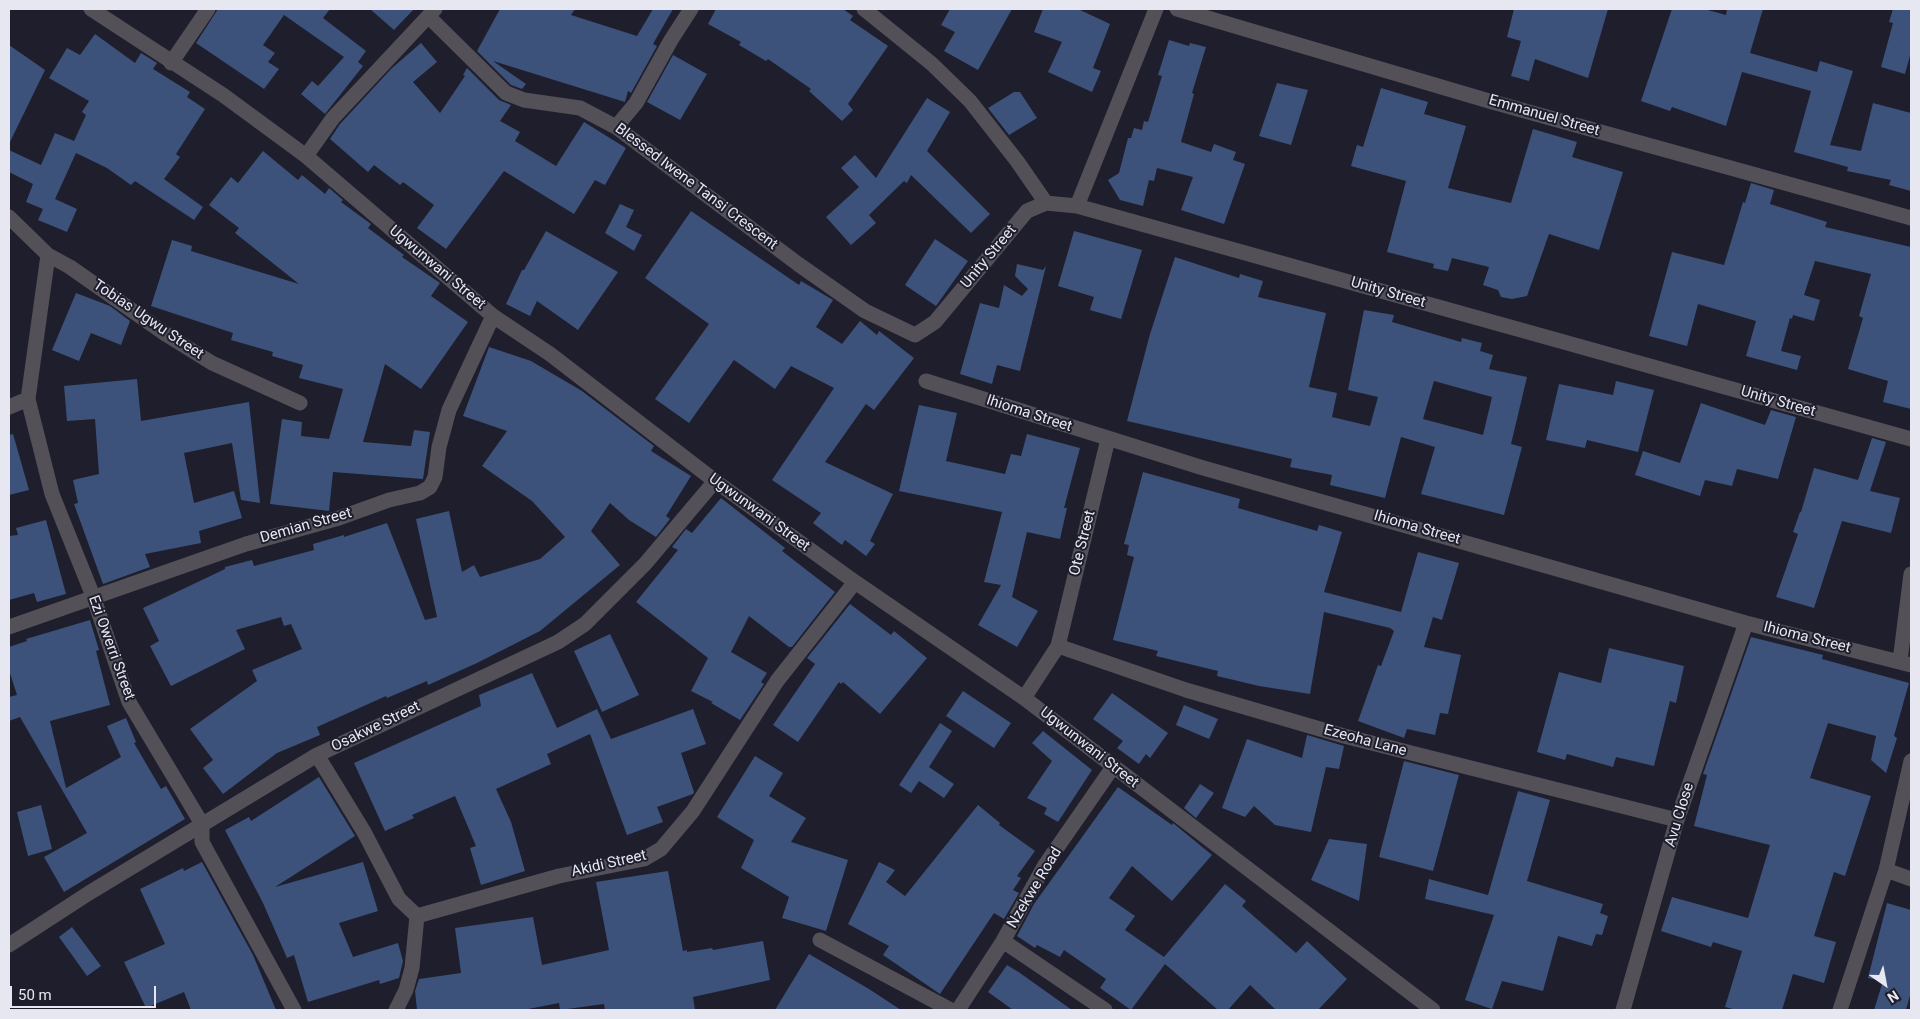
<!DOCTYPE html>
<style>
body{margin:0}
#map{position:relative;width:1920px;height:1019px;overflow:hidden;background:#1e1e2d;font-family:Roboto,sans-serif}
canvas{display:block}
.frame{position:absolute;inset:0;border:10px solid #e6e7f1;pointer-events:none}
.north{position:absolute;left:1860px;top:959px;width:50px;height:50px;-webkit-text-stroke:4px #1e1e2d;paint-order:stroke;rotate:147deg;font-size:14px;font-weight:700;line-height:20px;text-align:center;color:#e6e7f1}
.north::after{content:'';display:block;margin:auto;width:18px;height:22px;background:#e6e7f1;clip-path:polygon(50% 0,100% 100%,50% 72%,0 100%)}
.scale{position:absolute;left:10px;top:986px;width:146px;height:22px;box-sizing:border-box;border:2px solid #e6e7f1;border-top:0;padding-left:6px;font-size:15px;line-height:18px;white-space:nowrap;color:#e6e7f1;-webkit-text-stroke:4px #1e1e2d;paint-order:stroke}
</style>
<div id="map">
<canvas width="1920" height="1019"></canvas>
<div class="frame"></div>
<div class="north">N</div>
<div class="scale">50 m</div>
</div>
<script>
const context = document.querySelector('canvas').getContext('2d');
context.lineJoin = 'round';
function fill(path, color) {
  context.fillStyle = color;
  context.fill(path, 'evenodd');
}
function toPath(rows) {
  const path = new Path2D();
  for (const r of rows) {
    path.moveTo(r[0], r[1]);
    for (let i = 2; i < r.length; i += 2) path.lineTo(r[i], r[i + 1]);
  }
  return path;
}
function strokePath(path, color, width, dash) {
  context.strokeStyle = color;
  context.lineWidth = width;
  context.lineCap = dash ? 'butt' : 'round';
  context.setLineDash(dash || []);
  context.stroke(path);
}
function label(font, color, halo, rows, align = 'center') {
  context.font = font + ' Roboto,sans-serif';
  context.lineWidth = 4;
  context.setLineDash([]);
  context.textBaseline = 'middle';
  context.strokeStyle = halo;
  context.fillStyle = color;
  for (const [text, x, y, turn = 0] of rows) {
    context.save();
    context.translate(x, y);
    context.rotate((+turn || 0) * Math.PI / 180);
    context.textAlign = isNaN(turn) ? turn : align;
    if (halo) context.strokeText(text, 0, 0);
    context.fillText(text, 0, 0);
    context.restore();
  }
}
fill(toPath([
 [218,9,330,9,323,18,366,51,358,62,363,66,325,114,301,94,312,81,318,86,344,57,284,15,263,45,275,53,268,62,279,69,264,89,196,43],
 [370,9,414,9,394,30],
 [500,9,575,9,571,15,637,36,653,9,673,9,653,44,657,46,631,93,628,91,625,102,493,61,526,84,522,89,511,85,477,51],
 [716,9,843,9,853,16,850,20,888,46,848,104,853,110,842,121,809,91,811,89,768,59,766,61,739,45,741,42,708,24],
 [950,9,1012,9,978,70,944,51,955,32,941,25],
 [1043,9,1078,9,1110,24,1093,68,1101,71,1092,92,1048,72,1062,42,1034,32],
 [1514,9,1608,9,1588,78,1535,59,1529,81,1511,76,1521,41,1507,37],
 [1672,9,1704,9,1726,15,1727,9,1763,9,1750,53,1817,72,1820,61,1853,71,1830,145,1861,151,1873,103,1911,113,1911,191,1889,185,1891,180,1847,171,1848,167,1794,152,1811,91,1742,72,1726,126,1672,107,1670,111,1641,101],
 [1893,9,1911,9,1911,52,1905,74,1881,67,1893,23,1889,22],
 [95,34,135,63,141,53,157,63,153,69,190,92,187,97,205,109,176,154,180,157,164,179,203,207,194,220,135,181,131,185,107,168,76,153,55,199,77,209,67,232,38,220,43,209,26,202,33,184,9,172,9,150,41,165,55,133,74,141,86,115,82,112,89,101,49,78,67,48,80,55],
 [1169,40,1189,46,1190,43,1206,47,1192,93,1194,94,1181,142,1211,152,1214,144,1236,152,1233,160,1245,164,1224,224,1181,210,1193,177,1157,168,1154,181,1149,180,1143,206,1120,200,1108,180,1119,173,1128,138,1131,138,1134,128,1142,130,1144,121,1148,122,1162,76,1158,75],
 [421,43,437,62,413,82,440,113,465,76,463,75,467,68,499,100,511,105,500,121,520,132,515,141,556,166,584,122,626,148,605,185,595,180,574,214,504,171,446,249,417,228,434,205,403,182,400,185,374,165,368,172,330,139,340,124,392,68],
 [9,45,45,70,9,144],
 [673,55,707,74,680,120,647,102],
 [1277,83,1308,90,1291,145,1259,136],
 [1381,88,1428,102,1424,114,1466,126,1448,188,1511,203,1533,129,1577,142,1572,157,1623,172,1599,250,1549,234,1527,296,1512,299,1501,297,1498,290,1483,285,1489,267,1452,258,1448,271,1433,268,1434,264,1387,252,1406,181,1351,166,1357,145,1363,147],
 [1014,92,1020,92,1037,118,1009,135,988,108],
 [927,98,950,112,927,151,990,214,971,233,911,175,907,183,904,181,869,215,876,223,851,245,826,217,859,187,841,168,855,155,876,178],
 [263,151,298,180,302,175,325,194,329,188,343,200,341,202,371,224,368,228,404,255,402,257,440,283,431,296,468,322,421,389,385,364,363,442,411,446,414,430,430,432,423,479,333,472,329,511,270,504,282,419,302,422,301,436,329,439,343,389,299,378,303,365,272,356,273,352,231,340,233,333,151,306,172,240,192,246,191,251,299,284,235,233,239,228,209,205,231,177,238,183],
 [1751,183,1774,190,1770,204,1827,222,1825,227,1911,247,1911,409,1883,402,1888,381,1848,369,1863,318,1859,316,1871,274,1815,261,1804,295,1820,300,1814,321,1793,315,1792,319,1790,318,1781,351,1801,356,1797,370,1746,356,1756,321,1698,304,1687,346,1649,336,1672,252,1724,265,1743,202,1745,203],
 [620,204,634,210,626,227,642,235,634,251,605,233],
 [691,211,799,285,801,281,833,300,816,327,842,344,860,321,877,335,879,331,914,358,874,410,866,404,825,462,893,494,870,541,875,544,866,556,845,540,842,545,813,523,821,513,772,480,834,388,791,366,775,389,734,360,689,423,655,399,709,324,645,278],
 [546,231,618,272,578,330,537,301,530,316,506,304,522,270,524,270],
 [1074,231,1142,250,1121,319,1090,310,1094,297,1058,286],
 [935,239,968,261,936,306,905,285],
 [1175,257,1239,278,1240,274,1263,281,1258,297,1326,313,1309,387,1337,393,1332,417,1370,426,1378,397,1348,390,1364,310,1394,315,1392,322,1461,342,1462,338,1482,343,1480,351,1493,355,1489,369,1527,377,1511,444,1522,447,1504,515,1421,494,1435,447,1401,437,1385,498,1330,485,1332,475,1290,467,1292,459,1127,421,1150,334],
 [1434,381,1492,397,1483,435,1423,419],
 [1017,264,1043,270,1046,266,1020,371,997,365,992,384,960,374,980,303,999,308,1004,285,1022,296,1028,289,1015,276],
 [76,293,110,306,130,321,121,345,91,333,79,361,52,350],
 [489,347,531,361,582,391,654,446,651,451,691,476,666,516,670,519,656,537,629,520,610,503,591,531,620,565,540,631,477,663,428,685,427,681,387,698,386,696,317,727,320,735,277,753,223,794,203,768,213,760,190,729,257,681,252,670,302,649,291,624,284,626,281,617,236,630,245,649,171,686,150,646,159,641,143,608,225,569,225,567,252,560,254,566,314,550,313,544,344,535,344,537,387,523,425,620,437,617,416,519,449,511,462,572,474,565,480,577,540,559,565,537,532,501,482,466,507,431,463,416],
 [137,379,141,421,249,402,260,503,241,500,232,443,184,453,194,503,234,491,242,518,199,531,201,543,145,554,150,567,103,584,74,504,78,503,73,480,99,474,95,419,67,421,64,386],
 [1616,381,1654,390,1638,452,1587,440,1585,448,1546,440,1559,384,1613,395],
 [1701,403,1765,425,1771,410,1796,417,1778,479,1737,469,1732,486,1705,480,1700,496,1635,475,1643,451,1680,463],
 [919,405,957,413,946,461,1005,474,1011,454,1021,456,1027,434,1080,448,1064,508,1067,508,1060,539,1027,532,1012,597,1038,611,1017,647,978,625,1001,585,984,582,1002,512,899,491],
 [13,434,29,490,9,495,9,435],
 [1872,438,1886,442,1870,491,1900,498,1891,533,1842,521,1814,608,1776,597,1798,534,1793,532,1800,512,1801,512,1814,468,1858,480],
 [1143,472,1240,499,1238,508,1317,531,1319,525,1342,532,1324,592,1401,612,1418,552,1459,563,1442,620,1433,617,1424,647,1461,655,1448,714,1440,713,1435,735,1407,729,1404,738,1358,721,1378,665,1381,666,1394,631,1390,628,1324,612,1310,694,1259,686,1217,676,1218,671,1156,656,1158,651,1113,640,1134,557,1127,555,1129,545,1124,544],
 [721,498,785,548,782,551,835,592,792,647,789,647,749,616,731,652,767,673,761,682,764,684,740,720,711,703,713,702,691,691,708,658,636,602,678,550,672,547,686,529,692,533],
 [46,520,66,594,37,602,34,593,9,600,9,536,18,535,16,528],
 [850,604,891,635,894,631,927,658,880,714,843,682,841,684,839,682,798,742,773,725,815,664,807,658],
 [90,620,99,650,96,651,110,705,50,721,66,788,121,757,107,726,126,718,136,742,134,743,161,789,166,786,185,819,64,892,44,857,87,833,20,717,9,721,9,697,17,695,9,670,9,647,27,641,26,639],
 [610,634,639,695,602,712,574,651],
 [1751,637,1823,655,1822,659,1909,683,1894,736,1897,738,1886,773,1871,760,1876,736,1828,723,1810,778,1871,796,1845,876,1834,872,1814,936,1836,942,1824,983,1793,974,1782,1010,1737,1010,1725,1007,1742,951,1713,942,1711,947,1661,931,1672,897,1748,918,1770,845,1694,826,1707,775,1703,774],
 [1609,648,1684,666,1676,703,1670,701,1654,766,1616,757,1613,767,1567,754,1565,760,1537,752,1559,672,1601,683],
 [532,673,557,728,597,709,611,739,693,709,706,744,681,753,694,792,693,794,657,807,663,822,627,835,590,734,547,754,551,764,496,789,511,822,525,871,481,885,470,848,476,846,455,796,412,815,414,818,385,831,354,763,481,706,479,695],
 [963,691,1011,723,994,748,946,716],
 [1112,693,1168,733,1150,758,1146,754,1139,764,1117,748,1123,741,1093,719],
 [1184,705,1218,719,1209,739,1176,725],
 [940,723,952,731,929,767,954,784,944,798,919,781,911,793,899,785],
 [1043,731,1092,770,1058,822,1044,814,1047,808,1027,798,1052,761,1032,743],
 [1307,735,1344,746,1339,769,1326,767,1311,832,1275,825,1254,806,1245,817,1222,808,1247,739,1302,758],
 [755,756,783,773,769,796,806,818,791,842,848,860,826,931,782,918,789,897,741,868,754,840,717,817],
 [1404,761,1459,775,1433,871,1379,857],
 [319,777,355,836,275,887,363,862,378,911,339,923,353,957,398,943,403,961,399,978,380,984,379,980,308,1002,294,955,287,958,263,903,225,830,249,817,251,821],
 [1200,784,1214,793,1196,818,1184,808],
 [1118,787,1172,825,1173,823,1212,855,1172,901,1132,866,1109,898,1135,916,1125,930,1164,957,1225,884,1246,901,1242,906,1296,953,1307,941,1347,979,1318,1010,1276,1010,1250,985,1228,1010,1218,1010,1165,964,1131,1010,1100,988,1106,979,1064,950,1060,957,1037,945,1035,948,1017,936,1034,904],
 [1518,791,1550,800,1527,881,1603,904,1600,913,1608,916,1602,935,1596,934,1592,946,1558,936,1543,991,1502,981,1492,1009,1465,1000,1494,915,1425,899,1429,879,1488,895],
 [41,805,52,849,28,856,17,812],
 [978,805,1000,823,999,825,1035,851,1017,876,1021,878,1013,890,1019,893,1004,919,994,913,940,994,883,955,889,946,848,924,879,862,895,870,886,882,905,896],
 [1329,839,1367,844,1359,901,1311,880],
 [202,862,253,955,276,1010,191,1010,184,992,146,1008,124,962,165,944,140,889,183,868,184,871],
 [668,871,683,951,687,950,687,952,712,948,713,950,763,941,770,980,693,997,695,1010,605,1010,604,1004,560,1010,559,1003,523,1010,417,1010,415,991,419,979,461,973,455,928,533,917,542,965,609,950,596,882],
 [1887,903,1911,910,1911,992,1906,1010,1874,1010,1883,981,1868,978],
 [72,927,101,966,87,976,59,937],
 [809,954,869,989,901,1010,775,1010],
 [1007,965,1020,973,1072,1010,1013,1010,988,992]
]), '#3c527b');
strokePath(toPath([
 [91,9,223,95,306,156,493,316,550,354,715,481,855,582,1024,698,1433,1010],
 [864,9,932,64,970,101,1017,161,1046,203],
 [1177,9,1489,101,1911,218],
 [429,17,506,93,524,100,580,108,616,127,798,264,865,311,915,335,935,322,1027,211,1046,203,1077,206,1911,439],
 [171,63,208,9],
 [616,127,636,103,671,40,691,9],
 [306,156,333,118,435,9],
 [1077,206,1156,9],
 [9,217,48,255,70,267,167,335,212,363,300,403],
 [48,255,28,399,52,494,93,596,129,702,202,824,202,842,294,1010],
 [926,381,1200,467,1746,623,1911,665],
 [9,407,28,399],
 [9,627,246,544,339,518,389,500,420,493,430,487,435,477,439,447,449,410,493,316],
 [1058,646,1186,690,1344,736,1677,820],
 [1900,661,1911,574],
 [1024,698,1058,646,1108,439],
 [317,755,364,832,399,899,417,916],
 [1886,870,1911,879],
 [820,940,951,1010],
 [1003,941,1105,1010],
 [9,945,89,893,317,755,558,642,585,624,645,564,715,481],
 [396,1010,406,990,412,968,417,916,559,876,644,859,661,849,693,811,777,681,855,582],
 [958,1010,1003,941,1045,865,1113,767],
 [1623,1010,1677,820,1746,623],
 [1840,1010,1886,870,1911,761]
]), '#535057', 15);
label('15px', '#e6e7f1', '#1e1e2d', [
 ["Emmanuel Street",1544,116,16],
 ["Blessed Iwene Tansi Crescent",696,187,37],
 ["Unity Street",989,257,-50],
 ["Ugwunwani Street",437,268,40],
 ["Unity Street",1388,293,16],
 ["Tobias Ugwu Street",148,320,34],
 ["Unity Street",1778,402,16],
 ["Ihioma Street",1029,414,18],
 ["Ugwunwani Street",759,513,36],
 ["Demian Street",306,526,-16],
 ["Ihioma Street",1417,528,16],
 ["Ote Street",1083,543,-76],
 ["Ihioma Street",1807,638,14],
 ["Ezi Owerri Street",111,648,70],
 ["Osakwe Street",376,727,-26],
 ["Ezeoha Lane",1365,741,15],
 ["Ugwunwani Street",1089,748,38],
 ["Avu Close",1680,815,-73],
 ["Akidi Street",609,864,-13],
 ["Nzekwe Road",1035,888,-59]
]);
</script>
